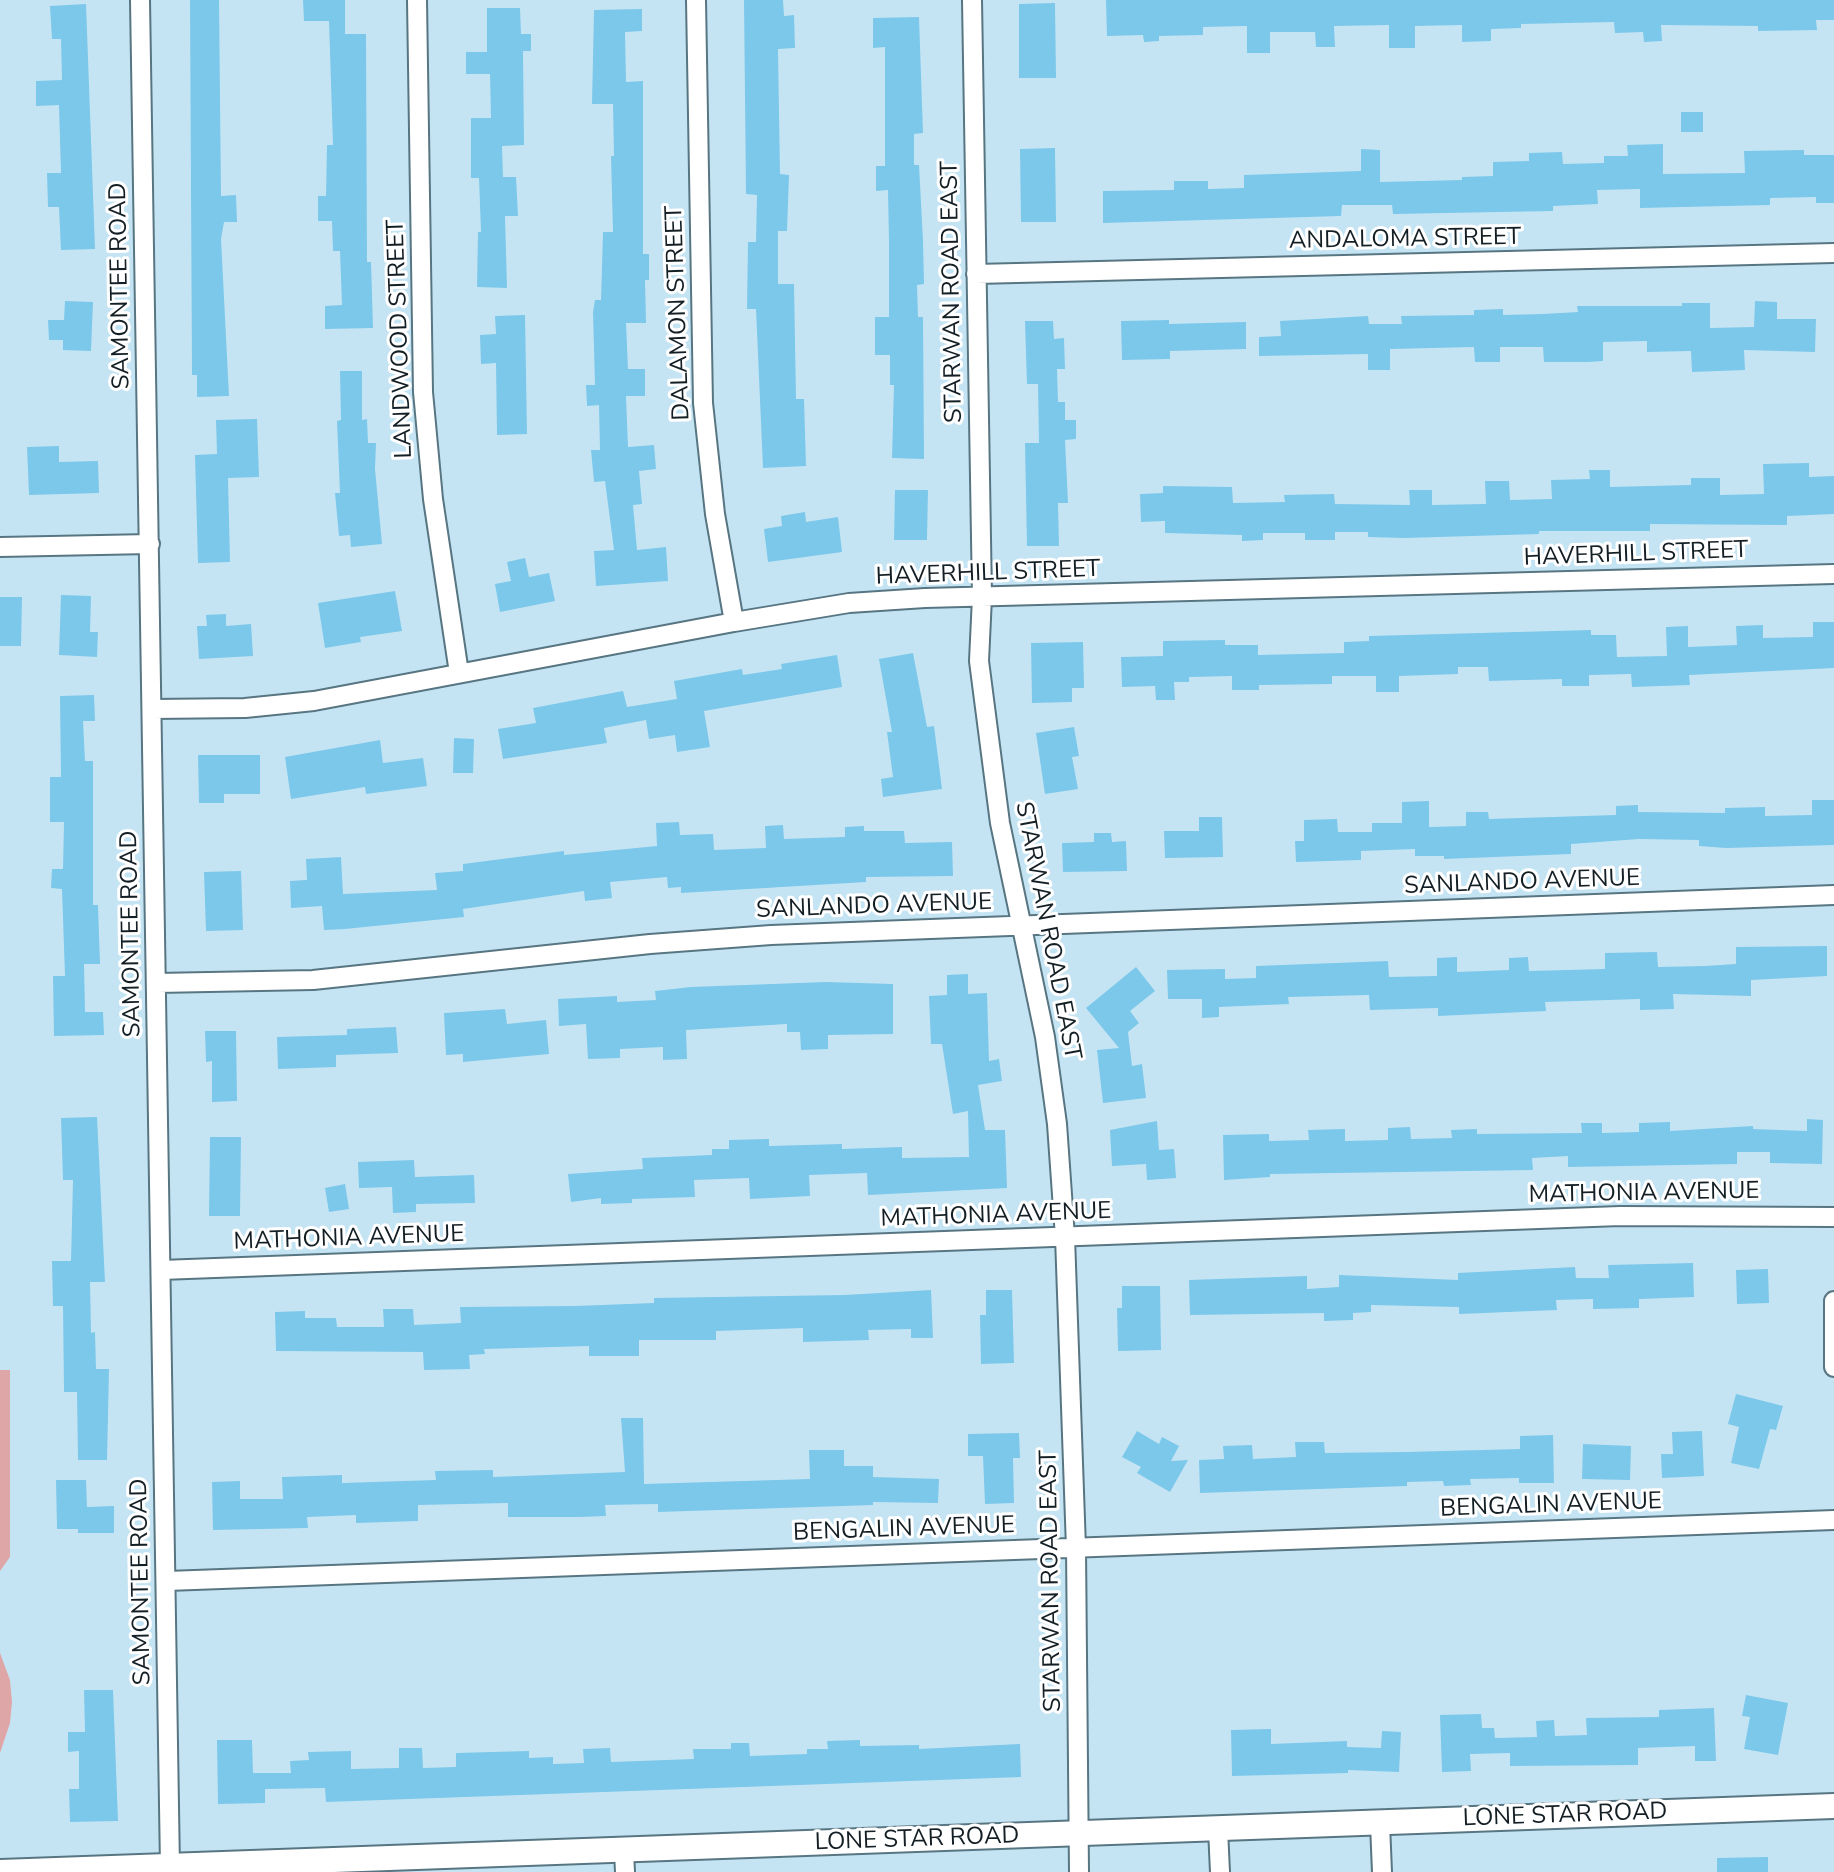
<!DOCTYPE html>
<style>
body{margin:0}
canvas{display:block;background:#c5e4f3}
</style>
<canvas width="1834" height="1872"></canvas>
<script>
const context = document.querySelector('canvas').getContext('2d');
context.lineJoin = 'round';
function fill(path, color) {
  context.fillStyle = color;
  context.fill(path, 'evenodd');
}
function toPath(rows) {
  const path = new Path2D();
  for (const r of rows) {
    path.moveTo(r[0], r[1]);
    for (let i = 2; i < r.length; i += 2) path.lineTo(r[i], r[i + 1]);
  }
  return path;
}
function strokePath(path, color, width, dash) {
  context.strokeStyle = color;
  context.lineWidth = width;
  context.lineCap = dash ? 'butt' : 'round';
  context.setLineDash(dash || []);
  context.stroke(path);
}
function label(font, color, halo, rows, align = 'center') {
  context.font = font + ' "Nunito Sans",sans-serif';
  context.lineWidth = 6;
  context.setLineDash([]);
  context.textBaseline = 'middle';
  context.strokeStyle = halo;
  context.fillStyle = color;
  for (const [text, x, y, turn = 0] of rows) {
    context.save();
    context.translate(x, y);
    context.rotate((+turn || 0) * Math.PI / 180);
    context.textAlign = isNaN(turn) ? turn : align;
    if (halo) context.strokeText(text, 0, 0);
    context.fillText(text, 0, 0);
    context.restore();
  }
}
fill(toPath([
 [0,1370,10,1370,10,1557,0,1571],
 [0,1653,10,1680,12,1702,10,1723,0,1753]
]), '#dfa6a7');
fill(toPath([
 [190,0,219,0,221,196,236,195,237,222,224,222,221,239,229,396,197,397,197,375,192,375],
 [303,0,345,0,345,34,366,34,367,262,371,262,373,328,325,329,325,306,342,305,340,251,333,251,332,221,318,221,318,196,326,196,327,145,333,145,329,21,304,21],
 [744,0,783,0,784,16,794,15,795,48,778,49,780,174,789,175,787,231,778,231,778,284,794,284,796,399,804,399,806,466,763,468,756,309,747,309,748,242,756,242,757,195,746,194],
 [1106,0,1834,0,1834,20,1816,20,1817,30,1758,31,1758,26,1661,25,1662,41,1644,42,1643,32,1615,33,1614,22,1521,24,1521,28,1491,29,1491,41,1462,42,1462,25,1415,26,1415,48,1389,48,1389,25,1334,26,1335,47,1316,47,1315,32,1270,32,1270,53,1247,53,1247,26,1203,27,1203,35,1159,36,1159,41,1144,42,1143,35,1107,36],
 [1055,3,1056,78,1019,78,1019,4],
 [86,4,95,249,61,250,59,207,48,207,47,173,61,173,59,105,36,106,36,81,62,80,61,39,52,39,50,6],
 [487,8,520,8,521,34,531,34,531,51,523,51,524,145,502,146,503,177,516,177,518,216,505,216,507,288,477,287,478,232,481,232,479,178,471,178,471,118,491,118,490,74,466,74,466,52,487,52],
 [642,9,642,31,625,32,626,82,643,81,643,254,649,254,649,280,645,280,646,323,626,323,628,369,645,369,645,396,626,396,628,447,654,445,656,469,639,471,642,504,633,505,637,550,666,547,668,581,596,586,594,551,614,550,605,481,594,482,591,450,600,450,599,405,587,406,586,385,595,385,593,312,595,300,601,300,603,232,613,232,611,156,614,156,613,104,592,104,594,10],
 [919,17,923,133,914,134,914,165,919,165,923,241,924,284,917,285,918,317,923,317,924,459,892,458,894,385,890,385,890,355,875,355,875,317,889,317,889,242,888,190,876,191,876,166,885,166,885,47,873,48,873,18],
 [1681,112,1703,112,1703,132,1681,132],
 [1663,144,1663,174,1745,173,1744,151,1804,150,1804,155,1834,155,1834,203,1816,203,1816,197,1770,198,1770,205,1640,208,1640,189,1597,190,1598,204,1553,206,1553,211,1393,214,1392,205,1342,205,1341,216,1103,223,1103,191,1174,190,1174,181,1208,181,1208,189,1244,188,1244,175,1361,171,1361,149,1380,150,1380,182,1462,180,1462,177,1493,176,1493,162,1529,161,1529,153,1562,152,1563,164,1604,163,1604,156,1628,156,1627,145],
 [1055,148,1056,222,1021,222,1020,149],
 [65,301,93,302,91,351,63,350,63,340,49,340,48,320,64,320],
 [1755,301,1777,302,1777,319,1816,319,1815,352,1744,350,1745,370,1692,372,1691,351,1647,352,1647,341,1603,342,1603,361,1588,362,1544,362,1543,347,1500,347,1500,362,1475,362,1474,347,1390,349,1390,370,1368,370,1368,354,1259,356,1259,337,1281,336,1280,321,1368,316,1369,324,1402,324,1401,316,1474,315,1474,310,1503,309,1503,315,1543,314,1578,312,1577,306,1682,306,1682,303,1710,303,1710,328,1754,327],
 [525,315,527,434,497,435,496,363,481,364,480,335,496,334,495,316],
 [1169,320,1169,324,1246,322,1246,349,1170,351,1170,359,1122,360,1121,321],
 [1025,321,1053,321,1054,339,1064,338,1065,369,1057,369,1058,402,1065,402,1065,420,1076,420,1076,439,1065,440,1068,503,1058,503,1059,546,1027,546,1025,443,1039,443,1038,384,1027,384],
 [340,371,362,371,362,420,367,419,368,443,376,443,375,469,382,544,351,547,350,535,339,536,335,493,340,493,337,421,341,420],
 [257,419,259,477,228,478,230,562,198,563,195,455,217,454,216,420],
 [59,446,59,462,98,461,99,493,29,495,27,447],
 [1809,463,1809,477,1834,476,1834,514,1787,516,1787,525,1650,524,1650,531,1539,531,1539,534,1405,538,1368,537,1368,532,1335,532,1335,540,1305,540,1305,533,1263,533,1263,540,1242,541,1242,535,1165,533,1165,521,1141,522,1140,494,1163,493,1163,486,1232,487,1233,503,1285,502,1284,495,1334,494,1335,504,1410,505,1409,490,1432,490,1432,505,1486,504,1485,481,1509,481,1510,500,1552,499,1551,480,1590,479,1589,470,1610,470,1610,487,1691,485,1691,478,1720,478,1720,495,1764,494,1763,464],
 [895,490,928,490,927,540,894,540],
 [805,512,806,522,838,517,842,552,768,562,764,529,782,526,781,516],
 [525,558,529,577,549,573,555,601,500,612,495,584,511,581,507,562],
 [395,591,402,631,360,637,361,642,325,648,318,603],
 [61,595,91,596,90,632,98,632,97,657,59,655],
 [0,597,22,597,21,646,0,646],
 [226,614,226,626,251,624,253,656,199,659,197,626,207,626,206,615],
 [1813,622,1834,622,1834,668,1689,675,1690,685,1632,687,1631,674,1589,675,1589,686,1562,686,1562,679,1489,681,1488,667,1458,667,1458,674,1399,676,1399,692,1376,692,1376,676,1332,676,1332,684,1259,685,1259,690,1232,690,1232,676,1189,677,1189,682,1174,682,1175,700,1156,700,1155,686,1122,687,1121,657,1163,656,1163,641,1225,640,1225,645,1258,645,1258,655,1344,653,1344,642,1369,641,1369,636,1591,630,1591,635,1616,635,1617,657,1667,656,1666,627,1688,626,1688,647,1737,645,1736,626,1763,625,1763,638,1813,637],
 [1083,642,1084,688,1072,688,1072,702,1032,703,1031,643],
 [913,653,927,727,934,726,942,789,883,797,881,779,893,777,887,732,892,732,879,659],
 [837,655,842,687,704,711,710,747,677,752,675,735,649,739,646,720,604,728,607,743,503,759,498,729,536,723,533,708,623,691,627,707,677,699,674,681,742,669,743,675,782,669,781,664],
 [94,695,95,721,83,721,85,761,93,761,93,905,98,905,100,964,84,964,85,1012,103,1012,104,1035,54,1036,53,976,65,976,62,889,51,888,52,869,63,869,64,822,50,822,50,777,61,777,60,696],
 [1074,727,1079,756,1072,757,1078,789,1045,794,1036,733],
 [454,738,474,739,473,773,453,773],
 [380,740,383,763,423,758,427,786,366,794,365,787,291,799,285,757],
 [198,755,260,755,260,794,224,794,224,803,199,803],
 [1812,800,1834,800,1834,845,1726,848,1699,846,1699,840,1639,839,1571,844,1571,854,1444,859,1444,856,1415,856,1415,849,1361,851,1361,860,1296,862,1295,841,1304,841,1304,820,1337,819,1338,832,1372,832,1372,823,1402,823,1402,802,1429,801,1429,827,1466,826,1466,812,1488,812,1489,819,1616,815,1616,806,1638,805,1638,812,1725,813,1725,808,1765,807,1765,816,1812,815],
 [1199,817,1222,817,1223,857,1165,858,1164,831,1199,831],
 [679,822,680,835,713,834,714,850,766,848,765,826,783,825,784,839,845,837,845,827,864,826,864,831,904,831,905,843,952,842,953,876,866,877,866,882,681,893,681,887,668,888,667,877,610,882,612,898,585,901,584,891,463,909,464,917,345,929,324,930,322,906,291,908,290,881,307,880,306,859,341,857,343,894,437,890,435,873,463,871,463,864,564,851,564,855,657,846,656,823],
 [1094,833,1111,833,1112,842,1126,841,1127,871,1063,872,1062,843,1094,842],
 [241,871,243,930,206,931,204,872],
 [1827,946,1827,976,1751,980,1751,996,1673,994,1674,1009,1640,1010,1640,999,1545,1002,1546,1011,1438,1016,1438,1008,1370,1010,1369,995,1288,997,1289,1004,1219,1007,1219,1017,1202,1018,1202,999,1168,999,1167,970,1225,969,1225,979,1256,978,1256,966,1388,961,1389,977,1437,976,1437,958,1457,957,1457,972,1509,970,1509,958,1528,957,1529,971,1605,969,1605,953,1657,952,1658,967,1705,966,1736,964,1736,947],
 [1136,967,1155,991,1130,1011,1139,1023,1128,1032,1132,1066,1142,1064,1146,1098,1103,1103,1097,1050,1119,1048,1086,1008],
 [968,974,968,994,987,993,989,1061,999,1059,1002,1081,978,1085,985,1130,1005,1130,1007,1188,868,1195,867,1173,809,1175,810,1196,750,1199,749,1178,694,1180,695,1197,632,1199,632,1203,601,1204,601,1198,571,1202,568,1174,643,1169,642,1158,712,1155,712,1149,729,1149,729,1140,769,1139,769,1146,842,1144,842,1149,902,1147,902,1158,969,1157,968,1111,953,1114,942,1044,931,1044,929,996,947,995,947,975],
 [826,982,893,984,893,1034,828,1035,828,1049,801,1050,800,1032,787,1032,787,1024,686,1030,687,1059,663,1060,663,1047,620,1049,620,1058,588,1059,586,1024,559,1026,558,999,617,996,617,1002,656,1000,655,991,691,987],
 [505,1009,507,1024,546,1020,549,1054,463,1062,463,1054,446,1055,444,1013],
 [396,1027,398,1053,336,1055,336,1067,278,1069,277,1037,347,1035,347,1029],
 [205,1031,236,1031,237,1101,212,1102,212,1061,206,1062],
 [97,1117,105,1282,90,1282,91,1333,95,1332,96,1369,109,1369,107,1460,78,1460,77,1392,64,1392,63,1306,53,1306,52,1261,71,1261,73,1180,63,1180,61,1118],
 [1807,1119,1823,1120,1822,1164,1770,1163,1770,1152,1737,1152,1737,1164,1568,1167,1568,1156,1532,1158,1533,1170,1270,1174,1270,1177,1224,1180,1223,1135,1269,1134,1269,1141,1309,1140,1308,1130,1345,1129,1345,1141,1388,1140,1388,1128,1410,1127,1411,1139,1452,1138,1451,1130,1477,1129,1477,1134,1582,1133,1581,1123,1602,1123,1602,1133,1639,1132,1639,1123,1670,1122,1670,1131,1753,1126,1753,1129,1807,1131],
 [1157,1121,1159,1150,1174,1149,1176,1178,1147,1180,1146,1164,1112,1166,1110,1130],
 [210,1137,241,1137,240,1216,209,1216],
 [414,1160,415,1177,474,1175,475,1203,416,1204,416,1212,393,1213,392,1187,359,1188,358,1162],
 [345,1184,349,1209,329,1212,325,1188],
 [1693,1263,1694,1297,1639,1299,1639,1308,1593,1309,1593,1299,1556,1300,1557,1310,1459,1314,1459,1307,1371,1305,1371,1312,1353,1313,1353,1320,1324,1321,1324,1313,1190,1315,1189,1280,1307,1276,1307,1289,1339,1287,1339,1275,1458,1280,1458,1273,1575,1267,1576,1278,1609,1278,1608,1265],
 [1768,1269,1769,1303,1737,1304,1736,1270],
 [1122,1286,1160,1286,1161,1350,1118,1351,1117,1308,1122,1308],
 [931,1290,933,1338,911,1338,911,1329,868,1330,869,1340,803,1342,803,1328,716,1331,716,1340,639,1340,639,1356,589,1356,589,1346,484,1349,485,1354,469,1355,470,1369,424,1370,423,1352,276,1351,275,1312,305,1311,305,1318,336,1318,337,1327,384,1327,383,1309,413,1309,414,1325,461,1323,460,1307,575,1306,654,1303,654,1298,845,1295],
 [986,1290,1012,1290,1014,1363,981,1364,980,1315,986,1315],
 [1736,1394,1783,1406,1776,1430,1770,1429,1759,1469,1731,1463,1739,1427,1728,1424],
 [621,1418,643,1418,644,1484,810,1479,809,1450,844,1450,844,1466,873,1466,873,1477,939,1479,938,1503,873,1502,873,1505,658,1512,658,1504,605,1505,606,1516,581,1517,508,1517,508,1503,418,1505,418,1521,356,1523,356,1515,307,1517,308,1528,213,1530,212,1482,240,1481,240,1499,283,1499,282,1477,342,1475,342,1483,436,1480,435,1471,493,1470,493,1477,625,1472],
 [1137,1431,1159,1444,1162,1437,1179,1446,1171,1461,1188,1460,1170,1492,1137,1473,1141,1467,1122,1457],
 [1702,1431,1704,1476,1662,1478,1661,1454,1673,1454,1672,1432],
 [1019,1433,1020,1458,1013,1458,1014,1503,985,1504,983,1456,968,1456,968,1434],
 [1553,1435,1554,1483,1519,1483,1519,1478,1470,1479,1471,1485,1444,1486,1443,1481,1407,1482,1407,1486,1200,1493,1199,1460,1224,1459,1223,1446,1252,1445,1253,1459,1296,1457,1295,1442,1324,1442,1325,1453,1406,1452,1520,1449,1520,1436],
 [1583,1444,1631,1446,1630,1480,1582,1479],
 [56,1480,86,1480,87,1507,114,1506,114,1533,78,1533,78,1529,57,1529],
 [84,1690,113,1690,118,1821,70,1822,69,1789,79,1789,79,1751,68,1752,68,1732,85,1732],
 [1746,1695,1788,1703,1778,1755,1744,1749,1750,1717,1742,1716],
 [1714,1708,1716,1761,1695,1761,1695,1746,1638,1748,1638,1765,1510,1766,1510,1753,1470,1754,1471,1771,1442,1772,1440,1715,1481,1714,1482,1728,1494,1728,1495,1738,1537,1737,1536,1721,1554,1720,1555,1736,1587,1735,1586,1718,1659,1717,1659,1710],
 [1271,1729,1271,1744,1347,1741,1347,1747,1381,1748,1382,1731,1401,1732,1399,1772,1348,1770,1348,1773,1232,1776,1231,1730],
 [217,1740,252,1740,253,1773,291,1773,290,1761,309,1760,308,1752,351,1751,351,1769,399,1768,399,1748,422,1748,423,1768,456,1767,456,1753,529,1751,529,1758,553,1757,553,1764,584,1763,583,1749,610,1748,611,1762,694,1759,693,1749,731,1749,731,1743,749,1743,750,1756,807,1754,807,1749,828,1749,827,1741,860,1740,860,1746,919,1745,919,1749,1020,1744,1021,1777,326,1802,325,1788,265,1789,265,1803,218,1804],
 [1768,1857,1768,1872,1717,1872,1717,1858]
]), '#7cc8ea');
const minor = toPath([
 [140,0,170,1867],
 [417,0,423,392,433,499,459,673],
 [696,0,703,403,715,514,734,622],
 [972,0,982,597,979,661,1000,823,1045,1037,1057,1124,1065,1237,1076,1548,1079,1872],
 [976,274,1834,253],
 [0,547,150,544],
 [152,709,245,708,314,701,734,622,849,603,925,598,1834,574],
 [157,983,313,980,650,944,771,935,1834,895],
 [161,1270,1620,1216,1834,1217],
 [1834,1301,1834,1367],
 [167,1581,1834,1520],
 [1380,1824,1382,1872],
 [1218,1829,1220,1872],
 [624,1851,625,1872]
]);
const tertiary = toPath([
 [0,1872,1834,1806]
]);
strokePath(minor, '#587582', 22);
strokePath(tertiary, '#587582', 28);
strokePath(minor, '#fff', 18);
strokePath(tertiary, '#fff', 24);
label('24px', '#141f25', '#fff', [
 ["ANDALOMA STREET",1405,240,-1],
 ["SAMONTEE ROAD",121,286,-91],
 ["STARWAN ROAD EAST",953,292,-91],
 ["DALAMON STREET",679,313,-92],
 ["LANDWOOD STREET",401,339,-92],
 ["HAVERHILL STREET",1636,555,-2],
 ["HAVERHILL STREET",988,574,-2],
 ["SANLANDO AVENUE",1522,883,-2],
 ["SANLANDO AVENUE",874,907,-2],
 ["STARWAN ROAD EAST",1047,931,79],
 ["SAMONTEE ROAD",132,934,-91],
 ["MATHONIA AVENUE",1644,1194,-1],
 ["MATHONIA AVENUE",996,1216,-2],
 ["MATHONIA AVENUE",349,1239,-2],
 ["BENGALIN AVENUE",1551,1506,-2],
 ["BENGALIN AVENUE",904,1530,-2],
 ["STARWAN ROAD EAST",1052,1581,-91],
 ["SAMONTEE ROAD",142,1582,-91],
 ["LONE STAR ROAD",1565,1816,-2],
 ["LONE STAR ROAD",917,1840,-2]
]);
</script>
